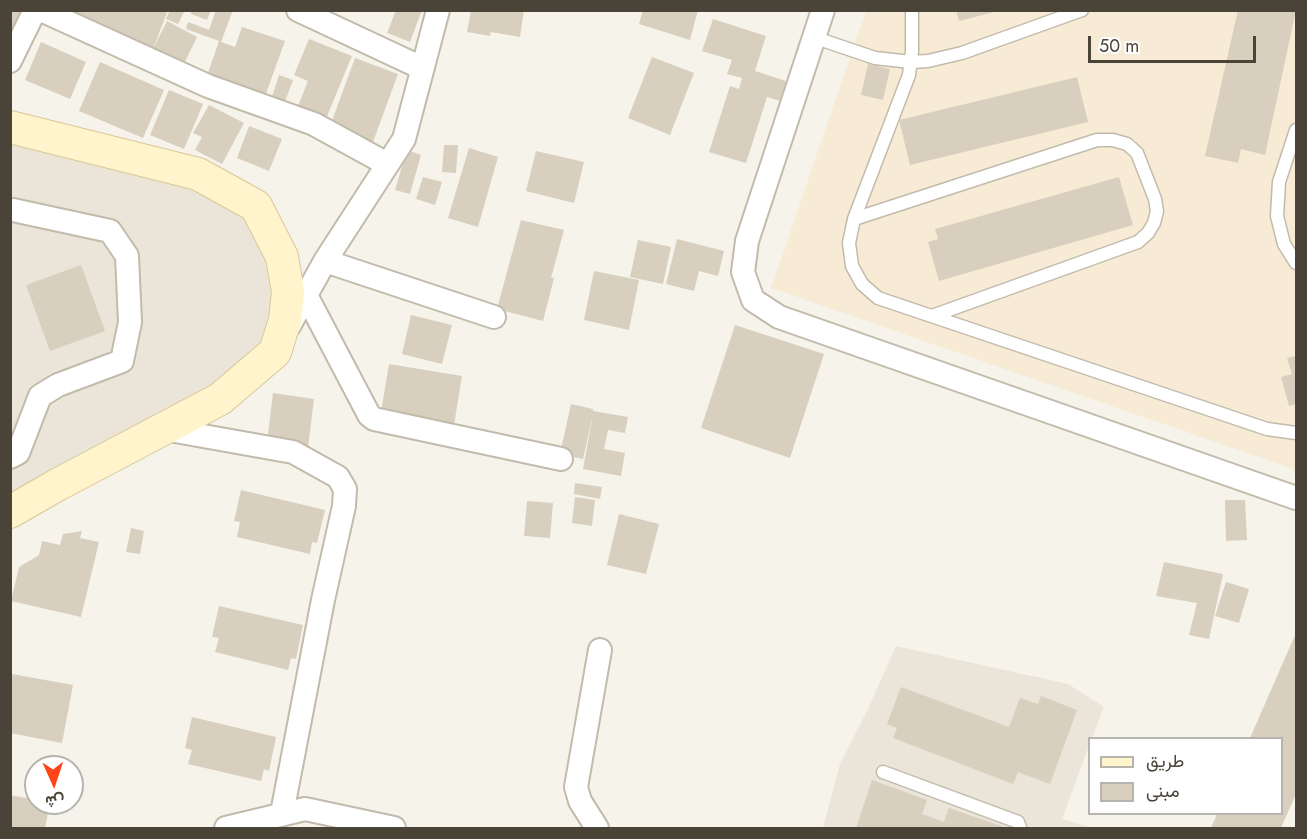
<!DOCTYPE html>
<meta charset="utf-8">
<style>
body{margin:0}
#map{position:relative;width:1307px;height:839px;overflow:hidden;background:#f6f3eb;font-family:Jost,Vazirmatn,sans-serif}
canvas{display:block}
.frame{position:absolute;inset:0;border:12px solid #4a4438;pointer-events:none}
.legend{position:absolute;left:1088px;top:737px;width:195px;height:78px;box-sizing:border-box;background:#fff;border:2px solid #b7b4af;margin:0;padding:8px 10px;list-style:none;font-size:18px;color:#4a4438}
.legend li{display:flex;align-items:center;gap:12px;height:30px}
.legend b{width:30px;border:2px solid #b7b4af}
.north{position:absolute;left:24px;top:755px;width:60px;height:60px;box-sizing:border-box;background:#fff;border:2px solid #b7b4af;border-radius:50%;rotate:177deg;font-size:16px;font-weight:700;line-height:24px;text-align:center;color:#4a4438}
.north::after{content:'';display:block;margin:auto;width:21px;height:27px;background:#ff4418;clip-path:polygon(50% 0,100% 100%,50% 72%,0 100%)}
.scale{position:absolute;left:1088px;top:36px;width:168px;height:27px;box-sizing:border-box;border:3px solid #4a4438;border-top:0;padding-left:8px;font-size:18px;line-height:21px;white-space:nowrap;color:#4a4438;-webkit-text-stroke:4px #fff;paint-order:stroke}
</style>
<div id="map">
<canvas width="1307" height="839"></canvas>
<div class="frame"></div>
<ul class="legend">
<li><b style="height:8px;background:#fff4cb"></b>طريق</li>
<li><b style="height:16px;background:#d8cfbf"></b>مبنى</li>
</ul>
<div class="north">ش</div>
<div class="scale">50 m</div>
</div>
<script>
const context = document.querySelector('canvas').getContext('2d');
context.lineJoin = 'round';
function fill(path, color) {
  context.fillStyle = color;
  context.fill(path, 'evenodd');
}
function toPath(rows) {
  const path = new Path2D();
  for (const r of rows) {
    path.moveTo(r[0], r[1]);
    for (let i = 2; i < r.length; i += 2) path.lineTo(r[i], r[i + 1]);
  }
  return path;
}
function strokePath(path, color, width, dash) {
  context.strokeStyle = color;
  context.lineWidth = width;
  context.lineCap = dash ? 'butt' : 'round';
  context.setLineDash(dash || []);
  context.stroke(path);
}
fill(toPath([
 [10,122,198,174,282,257,275,352,10,513],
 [896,646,1068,684,1104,707,1092,738,1090,738,1089,746,1062,819,1093,828,823,828,840,764,868,709]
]), '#eae5d8');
fill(toPath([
 [866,11,1296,11,1296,470,771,288]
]), '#f7ebd6');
fill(toPath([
 [10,10,21,12,11,43,10,43],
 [67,10,168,10,153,49,167,21,197,37,181,70],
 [170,10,185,10,178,24,166,19],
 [192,10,211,10,207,20,191,14],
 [216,10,233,10,221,42,235,47,242,27,285,41,264,99,206,79,219,41,186,29,188,22,209,30],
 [396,10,422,10,410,42,387,33],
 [471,10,524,10,520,37,491,32,490,36,467,32],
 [643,10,698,10,690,40,639,24],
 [956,10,998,10,998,11,959,21],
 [1238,10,1296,10,1265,155,1241,149,1238,163,1205,156],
 [713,19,766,36,755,71,786,81,780,101,767,97,746,163,709,152,730,86,739,89,742,78,727,74,732,60,702,51],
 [309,39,352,56,325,121,297,109,308,81,294,75],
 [41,42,86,62,70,99,25,80],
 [652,57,694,73,670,135,628,118],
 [355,58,398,74,373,142,330,126],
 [100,62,164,90,143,138,79,111],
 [868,64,890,69,883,100,861,95],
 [279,75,293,80,283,107,270,103],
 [1077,77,1088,122,910,165,899,120],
 [169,90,203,104,184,149,150,135],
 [209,105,244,123,222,164,195,150,202,137,193,133],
 [249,126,282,139,269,171,237,158],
 [444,145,458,145,456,173,442,172],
 [469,148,498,157,478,227,448,218],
 [407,150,421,155,410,194,395,190],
 [536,151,584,162,574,203,526,191],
 [423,177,442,182,435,205,416,199],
 [1119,177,1133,225,939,281,928,242,938,239,935,229],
 [521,220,564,230,551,278,554,278,543,321,497,309],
 [677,239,724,251,718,276,699,271,694,291,666,284],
 [638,240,671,247,663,284,630,277],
 [81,265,105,331,50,351,26,285],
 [594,271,639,280,629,330,584,320],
 [411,315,452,325,442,364,402,354],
 [735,325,824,354,790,458,701,428],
 [1296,356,1296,404,1289,406,1281,377,1292,374,1287,358],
 [389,364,462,376,453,431,380,418],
 [273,393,314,399,308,448,267,443],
 [571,404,593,409,593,411,628,417,625,433,608,430,604,449,625,453,621,476,583,469,593,414,583,459,560,454],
 [575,483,602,487,600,499,574,494],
 [241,490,325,510,317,543,312,542,310,554,237,537,240,522,234,521],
 [575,497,595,500,592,526,572,523],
 [1225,500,1245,500,1247,540,1226,541],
 [527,501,553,503,550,538,524,536],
 [619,514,659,524,646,574,607,565],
 [131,528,144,531,140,554,126,552],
 [82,531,80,538,99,542,81,617,11,601,19,567,39,555,42,541,60,545,63,534],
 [1164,562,1223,574,1209,639,1189,635,1197,603,1156,596],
 [1226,582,1249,589,1239,623,1215,616],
 [219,606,303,625,296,659,291,658,288,670,215,652,219,638,212,637],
 [1296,633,1296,794,1281,828,1211,828,1217,814,1282,814,1282,738,1250,738],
 [12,674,73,685,62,743,10,733],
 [901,687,1009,727,1020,698,1038,704,1041,696,1077,710,1050,784,1018,772,1013,784,893,738,897,728,887,724],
 [192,717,276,737,269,771,264,769,261,781,188,764,192,750,185,748],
 [872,780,927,800,922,814,944,822,949,808,1007,828,856,828],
 [10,795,36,800,36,803,50,803,45,828,10,828]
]), '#d8cfbf');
const lane = toPath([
 [912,10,912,51,909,75,854,219,849,243,852,266,862,284,878,298,1267,429,1296,433],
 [813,37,875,58,911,62,928,61,962,53,1082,10],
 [1296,130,1279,182,1277,216,1284,244,1296,263],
 [854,219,1097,140,1113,140,1127,144,1137,153,1155,199,1157,211,1154,223,1148,233,1138,242,932,316],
 [883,772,1018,822,1020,828]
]);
const street = toPath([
 [41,10,208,86,314,124,387,164],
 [298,10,422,68],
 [823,10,747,241,743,272,753,300,779,317,1296,498],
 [10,61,35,10],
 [325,261,494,317],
 [306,295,369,415,374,419,561,459],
 [289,326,325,261,404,139,438,10],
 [164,429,293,452,338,477,345,489,344,506,323,600,282,813],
 [10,457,18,453,40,396,58,385,122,361,130,322,127,256,110,231,13,210],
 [226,828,305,809,394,828],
 [597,828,580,801,576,787,600,650]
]);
const secondary = toPath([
 [10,127,198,174,256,206,282,257,288,292,285,320,275,352,220,399,57,485,10,512]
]);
strokePath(lane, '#c2bbac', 15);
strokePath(street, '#c2bbac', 26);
strokePath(secondary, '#d7c899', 34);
strokePath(lane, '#fff', 12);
strokePath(street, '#fff', 22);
strokePath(secondary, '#fff4cb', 32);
</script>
